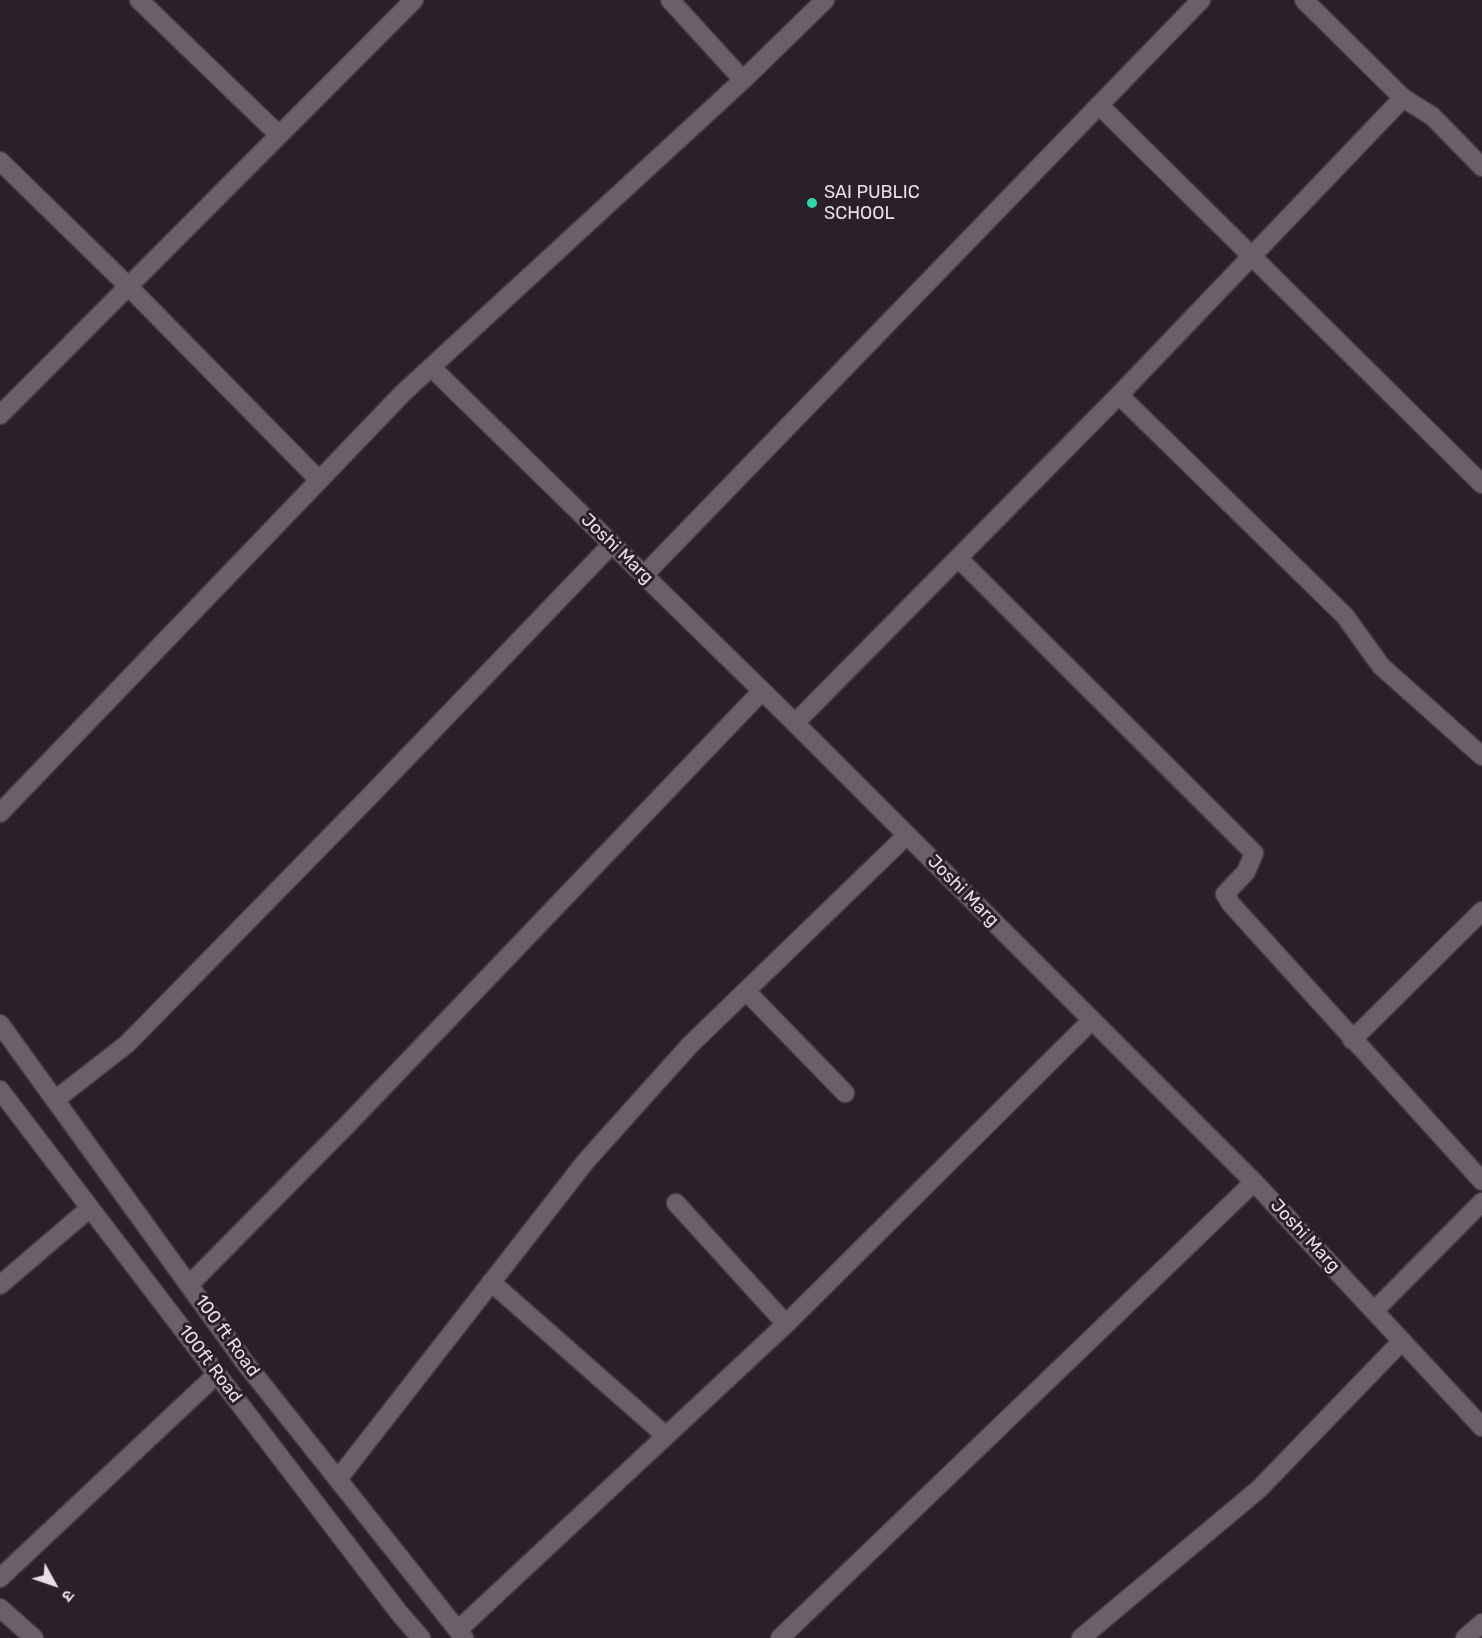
<!DOCTYPE html>
<meta charset="utf-8">
<style>
body{margin:0}
#map{position:relative;width:1482px;height:1638px;overflow:hidden;background:#292029;font-family:Rubik,"Noto Sans Devanagari",sans-serif}
canvas{display:block}
.north{position:absolute;left:24px;top:1554px;width:60px;height:60px;-webkit-text-stroke:4px #292029;paint-order:stroke;rotate:130deg;font-size:16px;font-weight:700;line-height:24px;text-align:center;color:#e6e0e6}
.north::after{content:'';display:block;margin:auto;width:21px;height:27px;background:#e6e0e6;clip-path:polygon(50% 0,100% 100%,50% 72%,0 100%)}
</style>
<div id="map">
<canvas width="1482" height="1638"></canvas>
<div class="north">उ</div>
</div>
<script>
const context = document.querySelector('canvas').getContext('2d');
context.lineJoin = 'round';
function toPath(rows) {
  const path = new Path2D();
  for (const r of rows) {
    path.moveTo(r[0], r[1]);
    for (let i = 2; i < r.length; i += 2) path.lineTo(r[i], r[i + 1]);
  }
  return path;
}
function strokePath(path, color, width, dash) {
  context.strokeStyle = color;
  context.lineWidth = width;
  context.lineCap = dash ? 'butt' : 'round';
  context.setLineDash(dash || []);
  context.stroke(path);
}
function label(font, color, halo, rows, align = 'center') {
  context.font = font + ' Rubik,sans-serif';
  context.lineWidth = 6;
  context.setLineDash([]);
  context.textBaseline = 'middle';
  context.strokeStyle = halo;
  context.fillStyle = color;
  for (const [text, x, y, turn = 0] of rows) {
    context.save();
    context.translate(x, y);
    context.rotate((+turn || 0) * Math.PI / 180);
    context.textAlign = isNaN(turn) ? turn : align;
    if (halo) context.strokeText(text, 0, 0);
    context.fillText(text, 0, 0);
    context.restore();
  }
}
const minor = toPath([
 [139,0,279,135],
 [670,0,743,80],
 [1304,0,1403,98,1432,116,1482,167],
 [1099,105,1482,484],
 [0,161,128,286,319,480],
 [431,367,795,723,1254,1182,1482,1427],
 [1119,395,1345,616,1381,666,1482,756],
 [0,415,414,0],
 [958,558,1254,853,1246,872,1225,894,1231,904,1482,1181],
 [644,575,1201,0],
 [795,723,1119,395,1403,98],
 [0,813,403,393,743,80,825,0],
 [746,991,845,1093],
 [0,1024,246,1364,464,1638],
 [1352,1040,1482,911],
 [0,1090,400,1614,421,1638],
 [55,1100,127,1044,369,797,612,544],
 [676,1203,786,1324],
 [491,1282,666,1436],
 [0,1285,90,1208],
 [189,1285,347,1125,762,691],
 [1374,1311,1482,1202],
 [338,1479,586,1161,690,1045,907,835],
 [0,1578,217,1374],
 [0,1608,34,1638],
 [458,1630,786,1324,1092,1020],
 [780,1638,1254,1182],
 [1081,1638,1259,1489,1402,1341],
 [1465,1638,1482,1623]
]);
strokePath(minor, '#453d44', 21);
strokePath(minor, '#6b606a', 18);
for (const [x, y, r, color] of [
 [812,203,6,"#33d4a8"]
]) {
  const dot = new Path2D();
  dot.arc(x, y, r, 0, 2 * Math.PI);
  context.fillStyle = color;
  context.fill(dot);
  strokePath(dot, '#292029', 2);
}
label('18px', '#e6e0e6', '#292029', [
 ["SAI PUBLIC",824,193],
 ["SCHOOL",824,214]
], 'left');
label('18px', '#e6e0e6', '#292029', [
 ["Joshi Marg",617,549,44],
 ["Joshi Marg",963,891,45],
 ["Joshi Marg",1305,1236,47],
 ["100 ft Road",227,1336,54],
 ["100ft Road",210,1364,53]
]);
</script>
